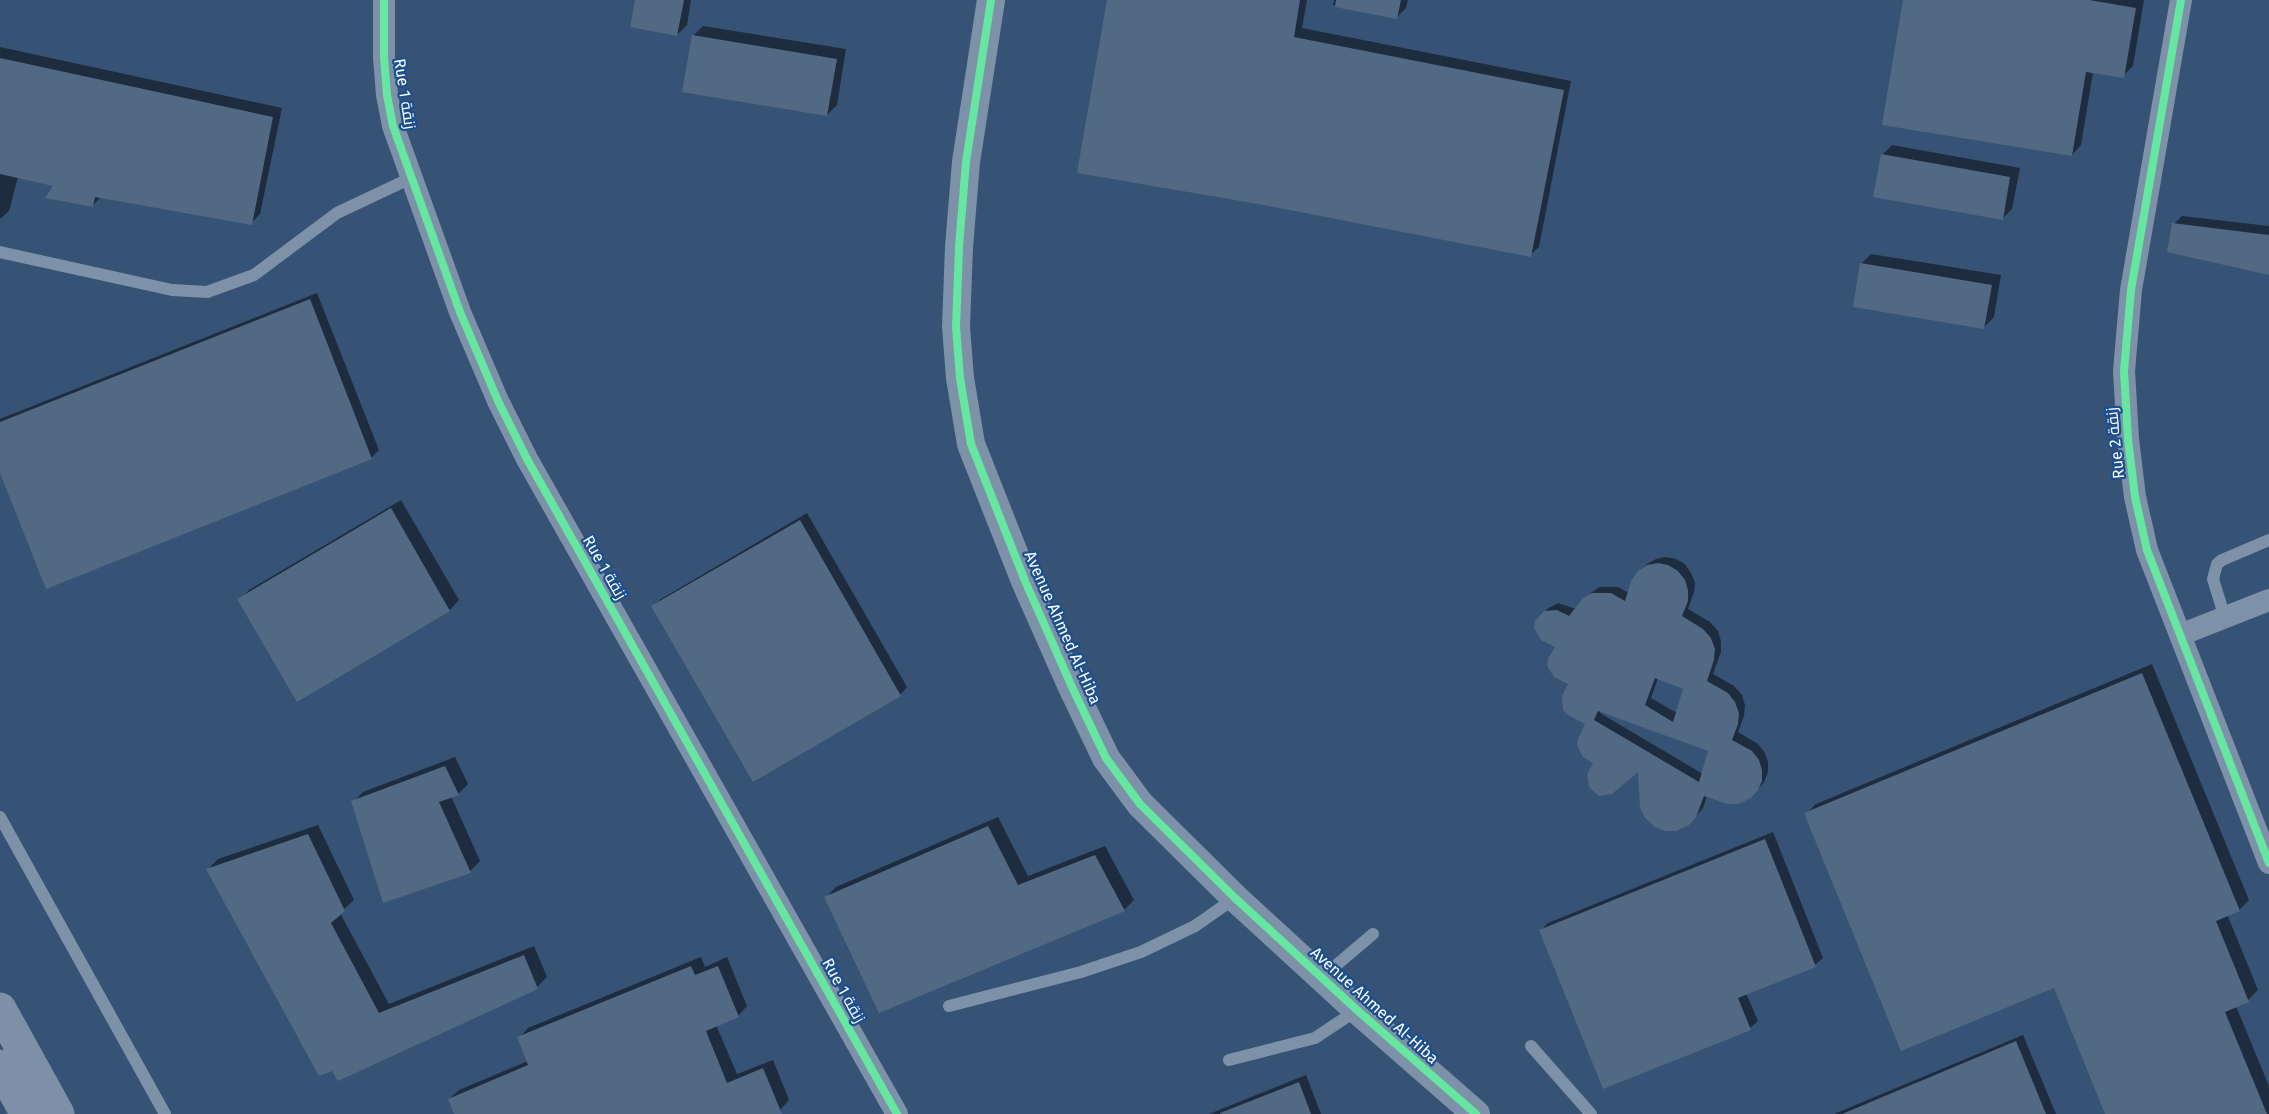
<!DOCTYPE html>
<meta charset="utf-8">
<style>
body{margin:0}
canvas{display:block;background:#365274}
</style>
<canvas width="2269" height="1114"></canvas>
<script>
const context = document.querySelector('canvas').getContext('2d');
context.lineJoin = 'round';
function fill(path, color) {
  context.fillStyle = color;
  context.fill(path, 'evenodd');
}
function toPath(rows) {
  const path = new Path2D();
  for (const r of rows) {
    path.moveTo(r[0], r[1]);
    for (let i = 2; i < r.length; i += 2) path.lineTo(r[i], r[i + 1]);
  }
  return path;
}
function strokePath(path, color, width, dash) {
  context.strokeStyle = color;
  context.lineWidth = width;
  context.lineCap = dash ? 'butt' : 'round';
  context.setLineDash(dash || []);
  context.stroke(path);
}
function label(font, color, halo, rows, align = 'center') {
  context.font = font + ' "Fira Sans",Cairo,sans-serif';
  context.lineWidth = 4.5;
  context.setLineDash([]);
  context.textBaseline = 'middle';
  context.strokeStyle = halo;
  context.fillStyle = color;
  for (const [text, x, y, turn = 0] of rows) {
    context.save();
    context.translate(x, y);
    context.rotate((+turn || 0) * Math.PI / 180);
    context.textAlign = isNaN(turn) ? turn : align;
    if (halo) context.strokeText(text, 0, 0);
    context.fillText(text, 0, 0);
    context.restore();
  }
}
fill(toPath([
 [637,0,691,0,687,25,677,35],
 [1109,0,1307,0,1302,28,1571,81,1539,247,1530,255,1265,203],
 [1334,0,1408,0,1406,8,1396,18,1333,5],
 [1905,0,2144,0,2133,66,2123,76,2093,72,2081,145,2072,155],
 [703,26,846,49,837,105,827,115,693,36],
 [0,47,282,108,260,214,251,223,101,197,92,206,55,185,18,177,9,211,0,219],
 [1892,145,2020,168,2012,209,2002,219,1882,155],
 [2182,216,2269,226,2269,272,2174,224],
 [1871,254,2001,275,1994,317,1984,327,1861,264],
 [317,293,379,450,372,457,46,587,0,469,0,419],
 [401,500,459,600,450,610,297,700,239,600,249,590],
 [807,513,907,687,900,695,653,606,661,599],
 [1666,557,1676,559,1685,564,1691,573,1695,582,1694,592,1688,609,1710,622,1718,631,1721,641,1721,652,1713,674,1734,686,1742,695,1745,705,1744,716,1738,732,1758,744,1765,753,1768,762,1768,772,1764,782,1758,789,1707,796,1703,808,1696,816,1639,769,1595,762,1587,723,1570,684,1557,646,1540,616,1547,609,1558,603,1576,609,1592,592,1600,587,1618,587,1629,593,1639,572,1647,564,1656,559],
 [1658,678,1685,688,1677,713,1651,698],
 [1601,710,1710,750,1703,774,1600,713],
 [2152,664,2249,900,2239,910,2227,914,2258,990,2248,1000,2236,1006,2269,1086,2269,1114,2107,1114,2054,986,1806,814,1816,804],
 [455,757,468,784,458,794,451,796,480,861,470,871,353,802,363,792],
 [998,817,1028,876,1105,846,1134,900,1124,910,826,897,836,887],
 [318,825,354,900,340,913,389,1004,534,946,547,977,537,987,333,1069,208,869,218,859],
 [1773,832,1823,958,1815,965,1746,993,1758,1021,1750,1028,1541,930,1548,923],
 [701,957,705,967,727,957,747,1006,738,1016,716,1025,737,1074,773,1060,789,1100,780,1110,770,1114,455,1114,449,1099,459,1090,528,1061,519,1038,528,1028],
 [2023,1035,2056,1114,1834,1114],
 [1306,1075,1321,1114,1209,1114]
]), '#0007');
fill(toPath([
 [635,0,684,0,677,36,630,27],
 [1107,0,1300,0,1294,37,1564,90,1531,257,1264,205,1077,173],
 [1336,0,1401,0,1397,19,1335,7],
 [1903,0,2089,0,2136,8,2124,78,2086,72,2072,156,1882,125],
 [692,35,837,59,827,116,682,92],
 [0,58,273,117,252,225,95,197,93,207,45,198,53,186,0,174],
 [1881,154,2010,177,2003,220,1873,197],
 [2172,223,2269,235,2269,275,2167,252],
 [1860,263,1992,285,1984,329,1853,307],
 [310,299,372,459,46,589,0,473,0,422],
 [391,508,450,611,297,702,237,599],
 [800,520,901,696,753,782,651,606],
 [1658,563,1668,565,1678,571,1685,580,1688,590,1688,601,1682,616,1703,629,1711,638,1715,649,1714,660,1707,681,1728,693,1735,702,1739,713,1738,724,1732,740,1752,751,1759,760,1762,770,1762,781,1758,790,1751,798,1738,804,1727,804,1704,796,1696,817,1689,825,1676,831,1665,831,1655,827,1645,818,1640,808,1638,772,1612,794,1599,796,1589,787,1587,774,1593,763,1583,757,1577,746,1578,739,1585,724,1568,715,1563,710,1562,696,1568,684,1554,677,1547,666,1548,659,1555,647,1541,640,1534,628,1535,621,1544,611,1557,610,1569,616,1583,598,1592,593,1611,593,1625,601,1631,581,1638,571,1647,565],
 [1655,678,1683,689,1673,722,1645,705],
 [1598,711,1708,751,1699,782,1594,720],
 [2142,673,2240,911,2216,921,2249,1002,2225,1012,2267,1114,2105,1114,2054,988,1901,1051,1804,813],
 [445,766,459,795,439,802,471,873,383,903,351,801],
 [988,826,1018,885,1095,855,1125,911,879,1013,824,897],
 [308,834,345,911,331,923,379,1013,524,955,538,989,338,1081,332,1071,319,1076,206,869],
 [1765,839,1816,967,1738,998,1751,1030,1603,1089,1539,930],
 [691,966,695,975,718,966,739,1017,706,1031,727,1083,763,1068,782,1114,454,1114,448,1099,528,1065,517,1037],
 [2016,1041,2046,1114,1842,1114],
 [1299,1082,1311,1114,1220,1114,1220,1113]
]), '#526984');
strokePath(toPath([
 [0,252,172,290,207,292,254,275,337,213,411,178],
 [2225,618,2213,579,2217,564,2222,560,2269,540],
 [0,817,165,1114],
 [1321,978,1373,934],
 [949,1006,1081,972,1141,952,1195,926,1235,898],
 [1531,1046,1591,1114],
 [1229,1060,1315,1038,1357,1010]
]), '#7d92a8', 12);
strokePath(toPath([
 [384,0,384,57,387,95,393,126,460,312,498,401,527,459,897,1114],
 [2181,0,2131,290,2124,371,2128,439,2135,497,2147,550,2269,863],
 [2180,635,2269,600]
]), '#7d92a8', 22);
strokePath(toPath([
 [991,0,966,162,959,247,956,327,960,378,971,444,1025,581,1072,687,1106,758,1140,804,1235,898,1357,1010,1476,1114]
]), '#7d92a8', 28);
strokePath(toPath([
 [0,1009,58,1114],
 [0,1066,27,1114]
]), '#7e90a7', 33);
strokePath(toPath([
 [384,0,384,57,387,95,393,126,460,312,498,401,527,459,897,1114],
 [991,0,966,162,959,247,956,327,960,378,971,444,1025,581,1072,687,1106,758,1140,804,1235,898,1357,1010,1476,1114],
 [2181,0,2131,290,2124,371,2128,439,2135,497,2147,550,2269,863]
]), '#66e7a1', 8);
label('16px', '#fff', '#1b4f8f', [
 ["Rue 1 زنقة",404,94,81],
 ["Rue 2 زنقة",2116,443,-96],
 ["Rue 1 زنقة",604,568,60],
 ["Avenue Ahmed Al-Hiba",1062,628,66],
 ["Rue 1 زنقة",843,991,61],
 ["Avenue Ahmed Al-Hiba",1374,1006,42]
]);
</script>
